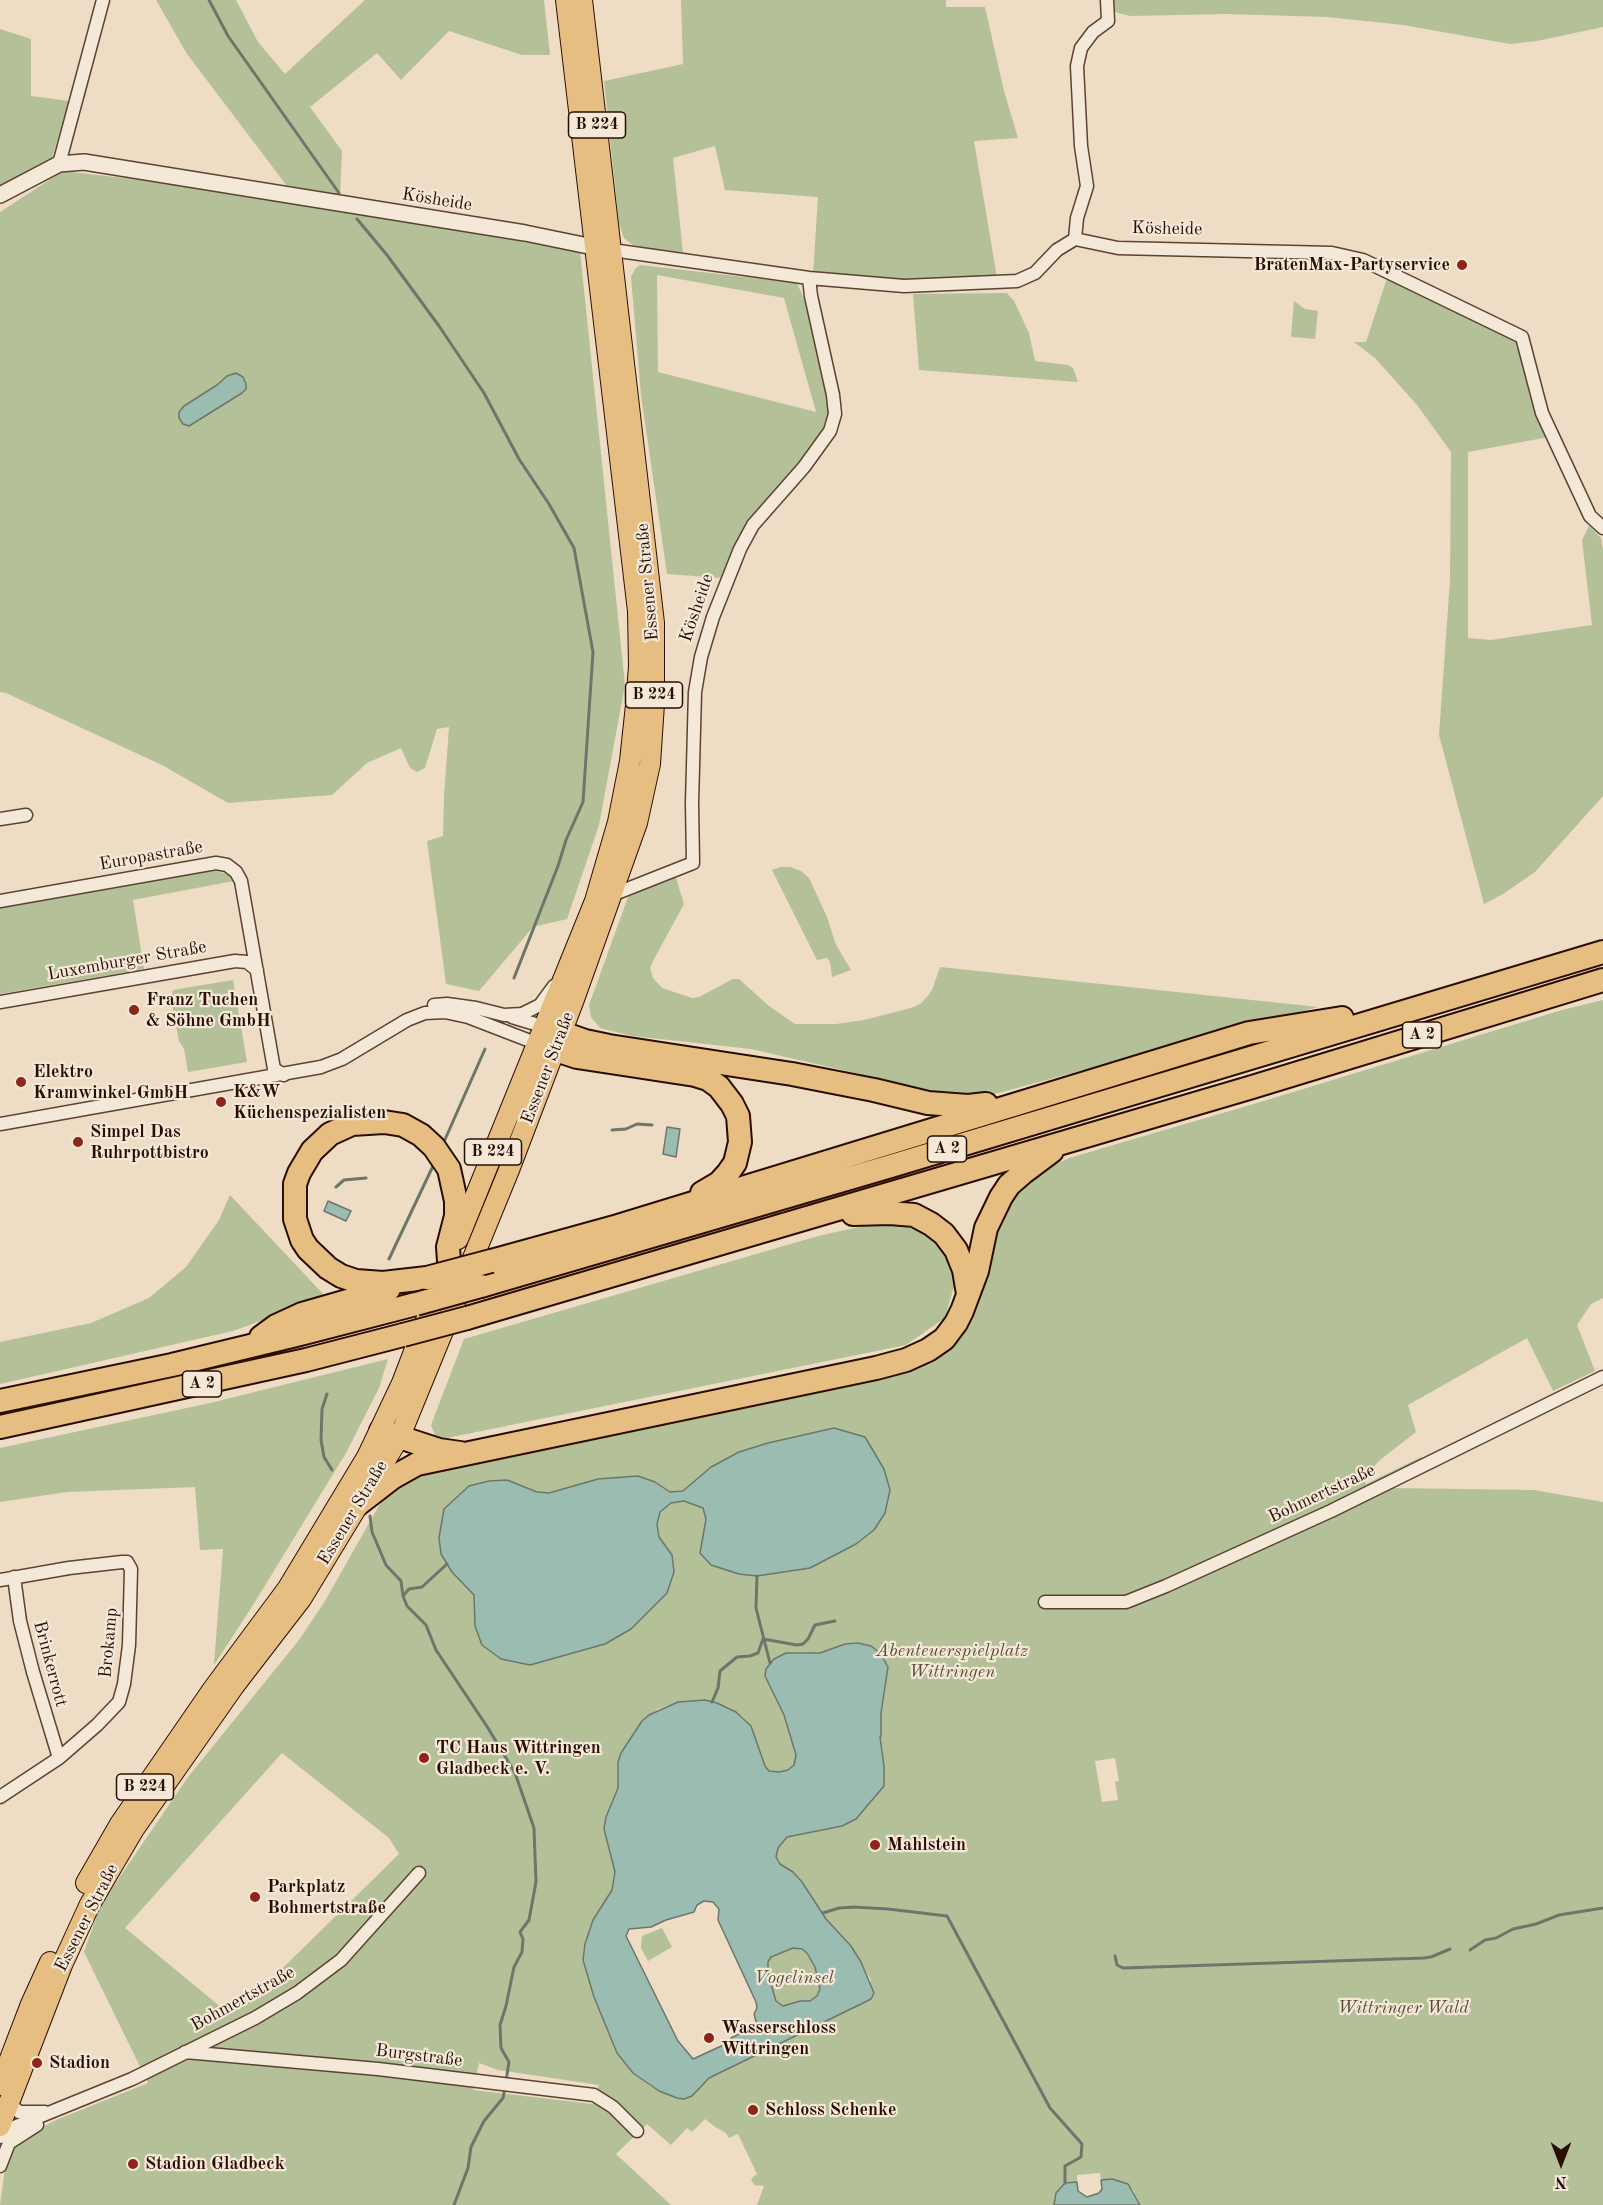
<!DOCTYPE html>
<meta charset="utf-8">
<style>
body{margin:0}
#map{position:relative;width:1603px;height:2205px;overflow:hidden;background:#eedcc5;font-family:"Old Standard TT",serif}
canvas{display:block}
.north{position:absolute;left:1531px;top:2133px;width:60px;height:60px;-webkit-text-stroke:4px #f4e8d9;paint-order:stroke;rotate:180deg;font-size:16px;font-weight:700;line-height:24px;text-align:center;color:#2a0e00}
.north::after{content:'';display:block;margin:auto;width:21px;height:27px;background:#2a0e00;clip-path:polygon(50% 0,100% 100%,50% 72%,0 100%)}
</style>
<div id="map">
<canvas width="1603" height="2205"></canvas>
<div class="north">N</div>
</div>
<script>
const context = document.querySelector('canvas').getContext('2d');
context.lineJoin = 'round';
function fill(path, color) {
  context.fillStyle = color;
  context.fill(path, 'evenodd');
}
function toPath(rows) {
  const path = new Path2D();
  for (const r of rows) {
    path.moveTo(r[0], r[1]);
    for (let i = 2; i < r.length; i += 2) path.lineTo(r[i], r[i + 1]);
  }
  return path;
}
function strokePath(path, color, width, dash) {
  context.strokeStyle = color;
  context.lineWidth = width;
  context.lineCap = dash ? 'butt' : 'round';
  context.setLineDash(dash || []);
  context.stroke(path);
}
function label(font, color, halo, rows, align = 'center') {
  context.font = font + ' "Old Standard TT",serif';
  context.lineWidth = 4.5;
  context.setLineDash([]);
  context.textBaseline = 'middle';
  context.strokeStyle = halo;
  context.fillStyle = color;
  for (const [text, x, y, turn = 0] of rows) {
    context.save();
    context.translate(x, y);
    context.rotate((+turn || 0) * Math.PI / 180);
    context.textAlign = isNaN(turn) ? turn : align;
    if (halo) context.strokeText(text, 0, 0);
    context.fillText(text, 0, 0);
    context.restore();
  }
}
fill(toPath([
 [156,0,236,0,258,42,285,74,365,0,544,0,550,55,522,55,449,31,401,80,377,53,310,107,342,151,340,198,287,186,187,54],
 [681,0,946,0,946,7,985,7,1004,91,1018,138,974,141,997,278,909,281,813,274,818,197,725,190,715,146,673,158,683,253,634,246,624,238,619,224,604,81,683,64],
 [1114,0,1603,0,1603,27,1537,41,1510,44,1403,25,1327,17,1227,14,1130,16,1115,12],
 [0,29,31,39,31,96,69,101,51,161,0,187],
 [63,171,185,185,580,251,625,685,599,825,567,919,533,927,479,991,446,984,427,841,443,836,444,796,449,727,437,729,425,768,417,772,410,768,401,748,367,763,332,795,228,803,162,765,6,693,0,692,0,212],
 [640,265,797,283,809,310,830,400,830,419,823,434,749,521,721,578,667,574,641,395,631,277,635,269],
 [657,275,784,298,816,412,658,372],
 [1388,275,1517,341,1549,437,1468,452,1468,638,1491,640,1592,625,1582,540,1589,526,1601,538,1603,550,1603,796,1535,872,1503,894,1484,904,1439,735,1450,580,1451,452,1417,405,1375,358,1354,342,1366,342],
 [1007,293,1014,301,1029,333,1035,361,1068,365,1073,368,1078,382,919,370,913,294],
 [1294,301,1305,309,1318,311,1315,339,1291,337],
 [780,867,790,867,801,871,809,878,827,917,836,945,851,970,832,977,830,962,827,958,817,960,772,870],
 [214,870,230,875,234,881,133,900,144,969,0,994,0,907],
 [675,875,684,904,653,961,650,968,653,978,662,988,692,998,699,997,733,979,739,979,769,1006,795,1024,836,1024,864,1020,911,1008,920,1004,927,997,932,990,940,967,1318,1007,991,1095,955,1096,751,1049,632,1036,600,1028,591,1017,589,1005,628,897],
 [233,980,247,1062,188,1072,184,1049,179,1041,171,999,173,990],
 [1603,1000,1603,1298,1591,1304,1577,1325,1595,1371,1553,1391,1527,1338,1408,1405,1416,1432,1380,1460,1363,1478,1366,1484,1423,1456,1391,1488,1534,1490,1603,1502,1603,2205,1140,2205,1133,2190,1112,2179,1101,2180,1100,2173,1077,2175,1077,2182,1065,2183,1056,2193,1054,2205,757,2205,764,2186,754,2185,751,2179,757,2174,738,2134,729,2138,726,2133,715,2127,705,2119,692,2132,687,2128,671,2145,647,2124,616,2154,671,2205,0,2205,5,2168,14,2145,32,2132,56,2120,148,2083,84,1952,100,1906,188,1777,299,1640,325,1601,381,1502,392,1493,417,1476,846,1386,913,1369,939,1354,1008,1201,1030,1176,1069,1158,1267,1100,1562,1010],
 [832,1648,883,1696,881,1713,881,1736,879,1737,884,1766,830,1829,812,1831,787,1837,778,1848,776,1857,780,1864,793,1872,802,1882,826,1919,851,1946,871,1980,861,2004,709,2078,692,2096,677,2098,650,2086,633,2073,617,2053,594,1997,583,1960,593,1920,612,1890,615,1872,604,1829,606,1817,618,1788,626,1745,642,1721,658,1709,678,1702,705,1700,728,1707,743,1717,751,1726,765,1767,769,1771,780,1772,788,1770,794,1766,796,1755,784,1715,770,1686,795,1652,820,1653],
 [282,1753,389,1838,399,1854,244,2006,228,2013,125,1928],
 [1115,1758,1119,1781,1115,1782,1118,1800,1102,1802,1095,1761],
 [479,2063,498,2070,599,2085,593,2104,473,2090],
 [230,1195,326,1297,233,1331,0,1384,0,1342,91,1323,149,1298,186,1267,219,1220],
 [868,1225,902,1225,944,1242,957,1276,945,1318,906,1345,437,1440,431,1425,464,1339,818,1236],
 [388,1359,379,1388,346,1453,250,1610,214,1665,223,1549,200,1550,195,1487,67,1492,0,1502,0,1448,210,1403],
 [662,1928,672,1947,648,1961,641,1948,642,1936],
 [793,1948,802,1949,807,1953,815,1967,820,1989,817,1996,810,2001,800,2001,783,2006,776,2001,768,1974,768,1962,771,1957]
]), '#b4c198');
const water = toPath([
 [236,373,243,377,246,384,246,389,242,393,189,426,183,424,179,418,179,412,184,406,217,385,227,376,236,373],
 [667,1127,680,1129,676,1157,663,1154,667,1127],
 [328,1201,351,1211,346,1221,324,1211,328,1201],
 [834,1428,865,1437,884,1469,890,1490,885,1513,874,1530,856,1544,810,1568,757,1576,739,1574,711,1565,700,1553,706,1519,703,1508,684,1501,671,1503,660,1512,657,1524,659,1537,672,1555,674,1572,667,1593,631,1629,605,1644,530,1665,501,1659,482,1645,475,1626,474,1595,452,1572,441,1554,439,1538,444,1509,469,1486,489,1481,507,1480,537,1492,549,1493,598,1479,638,1476,655,1482,670,1492,683,1491,711,1467,739,1452,768,1443,834,1428],
 [858,1643,871,1646,880,1653,888,1667,881,1713,881,1736,880,1737,884,1766,884,1786,856,1819,842,1826,787,1837,778,1848,776,1857,780,1864,793,1872,802,1882,826,1919,851,1946,861,1962,874,1993,871,1999,861,2004,709,2078,692,2096,684,2099,677,2098,659,2091,633,2073,617,2053,594,1997,583,1960,585,1944,593,1920,612,1890,615,1872,604,1829,606,1817,618,1788,618,1762,621,1753,642,1721,649,1715,678,1702,705,1700,717,1703,736,1712,751,1726,765,1766,769,1771,779,1772,788,1770,794,1765,796,1755,784,1715,765,1676,766,1669,774,1659,786,1653,820,1653,845,1644,858,1643],
 [704,1901,713,1902,719,1909,718,1920,756,2002,757,2008,754,2014,757,2025,731,2038,730,2042,693,2059,678,2041,626,1936,629,1929,651,1927,666,1920,694,1912,697,1905,704,1901],
 [793,1948,802,1949,807,1953,815,1967,820,1989,817,1996,810,2001,800,2001,783,2006,776,2001,768,1974,768,1962,771,1957,793,1948],
 [1112,2179,1128,2184,1140,2205,1054,2205,1056,2193,1065,2183,1077,2182,1078,2191,1087,2197,1099,2193,1102,2189,1101,2180,1112,2179]
]);
fill(water, '#9abcb1');
strokePath(water, '#6d766a', 1.5);
strokePath(toPath([
 [209,0,228,36,339,193],
 [357,219,387,255,439,326,484,393,519,459,549,504,574,548,593,652,583,802,566,840,558,866,514,978],
 [612,1130,626,1129,637,1124,652,1125],
 [443,1144,485,1049],
 [336,1187,344,1180,366,1178],
 [389,1259,433,1166],
 [327,1394,322,1409,321,1440,324,1457,332,1470],
 [370,1516,372,1532,386,1565,401,1581,403,1596],
 [447,1564,422,1587,409,1589,403,1596,407,1606,426,1625,436,1650,488,1728,515,1773,534,1828,536,1882,529,1920,520,1932,523,1939,522,1952,514,1967,506,2006,500,2025,501,2048,509,2062,506,2081],
 [757,1576,756,1608,770,1663],
 [712,1702,718,1688,720,1671,737,1657,750,1656,758,1653,763,1639,797,1645,803,1644,808,1639,815,1625,835,1621],
 [823,1913,839,1908,854,1907,888,1909,947,1916,1050,2108,1082,2144,1081,2157,1065,2166,1065,2183],
 [1470,1950,1485,1940,1496,1938,1513,1929,1536,1924,1559,1915,1603,1908],
 [1115,1956,1117,1965,1123,1968,1424,1958,1431,1957,1450,1949],
 [454,2205,468,2168,471,2147,484,2121,503,2098,505,2088]
]), '#6d766a', 3);
const minor = toPath([
 [59,164,103,0],
 [1075,239,1077,218,1087,186,1081,146,1077,66,1081,48,1093,32,1108,21,1107,0],
 [612,250,809,278,904,286,1017,281,1035,273,1057,250,1075,239,1118,248,1332,253,1363,260,1522,337,1542,413,1590,516,1603,528],
 [0,819,26,815],
 [612,895,693,863,692,803,695,692,701,657,713,617,740,549,753,525,804,467,830,431,835,414,833,395,811,296,809,278],
 [0,901,216,863,227,865,236,872,241,881,274,1069,284,1075],
 [0,1002,235,961,247,962,257,970],
 [434,1005,447,1004,476,1008,504,1015,522,1014,540,1005,554,986],
 [512,1017,545,1027],
 [0,1124,321,1067,342,1059,407,1020,425,1013,445,1012,468,1017,538,1044],
 [14,1577,20,1621,33,1672,59,1758],
 [0,1580,69,1568,122,1562,127,1562,131,1569,129,1645,124,1684,119,1702,97,1725,59,1758,0,1797],
 [1045,1602,1126,1602,1166,1586,1331,1511,1603,1377],
 [185,2052,378,2069,594,2095,613,2107,637,2131],
 [9,2103,19,2112,45,2112],
 [0,2137,14,2127,132,2079,255,2018,297,1993,341,1960,419,1873],
 [0,2166,9,2143,37,2125]
]);
const tertiary = toPath([
 [0,195,59,164,84,162,525,233,603,249]
]);
const primary = toPath([
 [458,1239,595,901,618,822,630,761,636,705,639,666,638,611,566,0],
 [86,1883,120,1824,213,1689,288,1588,367,1457,402,1383,438,1289],
 [0,2085,31,2004,50,1962],
 [0,2126,62,1965,90,1904,134,1829,234,1686,301,1599,400,1436,509,1170,573,1002,637,823,650,764,654,704,654,623,582,0]
]);
const motorway = toPath([
 [545,1027,585,1041,609,1046,792,1074,874,1090,928,1103,968,1106,986,1104],
 [538,1044,577,1057,695,1075,708,1079,719,1087,732,1104,738,1116,740,1142,735,1163,728,1173,719,1183,702,1193],
 [853,1214,890,1213,914,1215,931,1224,944,1234,956,1250,964,1270,968,1294],
 [491,1261,618,1226,1249,1033,1342,1018],
 [427,1278,383,1283,356,1281,341,1276,328,1268,308,1249,302,1240,295,1219,295,1184,299,1173,312,1151,330,1134,352,1124,384,1122,403,1125,421,1135,434,1147,449,1169,456,1201,456,1216,448,1247,449,1261],
 [481,1286,891,1166,1603,952],
 [467,1318,1249,1088,1603,980],
 [261,1337,276,1326,302,1314,389,1289],
 [0,1401,172,1365,300,1334,416,1304],
 [0,1427,306,1360,403,1335],
 [381,1431,439,1450,460,1453],
 [357,1505,392,1478,417,1464,876,1368,906,1360,928,1350,944,1339,956,1323,962,1311,977,1271,986,1228,1001,1197,1009,1185,1024,1172,1052,1151]
]);
strokePath(minor, '#5b4231', 15);
strokePath(tertiary, '#5b4231', 18);
strokePath(primary, '#2a0e00', 22);
strokePath(motorway, '#2a0e00', 26);
strokePath(minor, '#f4e8d9', 12);
strokePath(tertiary, '#f4e8d9', 15);
strokePath(primary, '#e7be82', 20);
strokePath(motorway, '#e7be82', 22);
const motorwayBridge = toPath([
 [427,1278,491,1261],
 [416,1304,481,1286],
 [403,1335,467,1318]
]);
strokePath(motorwayBridge, '#2a0e00', 26, []);
strokePath(motorwayBridge, '#e7be82', 22);
for (const [x, y, r, color] of [
 [1462,265,6,"#8f2418"],
 [134,1010,6,"#8f2418"],
 [21,1082,6,"#8f2418"],
 [221,1102,6,"#8f2418"],
 [78,1142,6,"#8f2418"],
 [424,1758,6,"#8f2418"],
 [875,1845,6,"#8f2418"],
 [255,1897,6,"#8f2418"],
 [709,2038,6,"#8f2418"],
 [37,2063,6,"#8f2418"],
 [753,2110,6,"#8f2418"],
 [133,2164,6,"#8f2418"]
]) {
  const dot = new Path2D();
  dot.arc(x, y, r, 0, 2 * Math.PI);
  context.fillStyle = color;
  context.fill(dot);
  strokePath(dot, '#f4e8d9', 2);
}
for (const [x, y, w] of [
 [597,125,57],
 [654,695,57],
 [1422,1035,39],
 [947,1149,39],
 [493,1152,57],
 [202,1384,39],
 [145,1787,57]
]) {
  const box = new Path2D();
  box.roundRect(x - w / 2, y - 13, w, 26, 4.5);
  context.fillStyle = '#f4e8d9';
  context.fill(box);
  strokePath(box, '#2a0e00', 1.5);
}
label('bold 16px', '#2a0e00', null, [
 ["B 224",597,125],
 ["B 224",654,695],
 ["A 2",1422,1035],
 ["A 2",947,1149],
 ["B 224",493,1152],
 ["A 2",202,1384],
 ["B 224",145,1787]
]);
label('18px', '#2a0e00', '#f4e8d9', [
 ["Kösheide",437,200,9],
 ["Kösheide",1167,229,1],
 ["Essener Straße",648,582,-95],
 ["Kösheide",697,608,-71],
 ["Europastraße",151,856,-10],
 ["Luxemburger Straße",127,961,-10],
 ["Essener Straße",548,1068,-69],
 ["Bohmertstraße",1322,1494,-25],
 ["Essener Straße",353,1513,-59],
 ["Brokamp",109,1643,-85],
 ["Brinkerrott",50,1664,75],
 ["Essener Straße",87,1918,-63],
 ["Bohmertstraße",243,1999,-29],
 ["Burgstraße",419,2056,7]
]);
label('bold 18px', '#2a0e00', '#f4e8d9', [
 ["BratenMax-Partyservice",1450,265,"right"],
 ["Franz Tuchen",146,1000],
 ["& Söhne GmbH",146,1021],
 ["Elektro",33,1072],
 ["Kramwinkel GmbH",33,1093],
 ["K&W",233,1092],
 ["Küchenspezialisten",233,1113],
 ["Simpel Das",90,1132],
 ["Ruhrpottbistro",90,1153],
 ["TC Haus Wittringen",436,1748],
 ["Gladbeck e. V.",436,1769],
 ["Mahlstein",887,1845],
 ["Parkplatz",267,1887],
 ["Bohmertstraße",267,1908],
 ["Wasserschloss",721,2028],
 ["Wittringen",721,2049],
 ["Stadion",49,2063],
 ["Schloss Schenke",765,2110],
 ["Stadion Gladbeck",145,2164]
], 'left');
label('italic 18px', '#5a4d35', '#f4e8d9', [
 ["Abenteuerspielplatz",952,1651],
 ["Wittringen",952,1672],
 ["Vogelinsel",794,1978],
 ["Wittringer Wald",1403,2008]
]);
</script>
